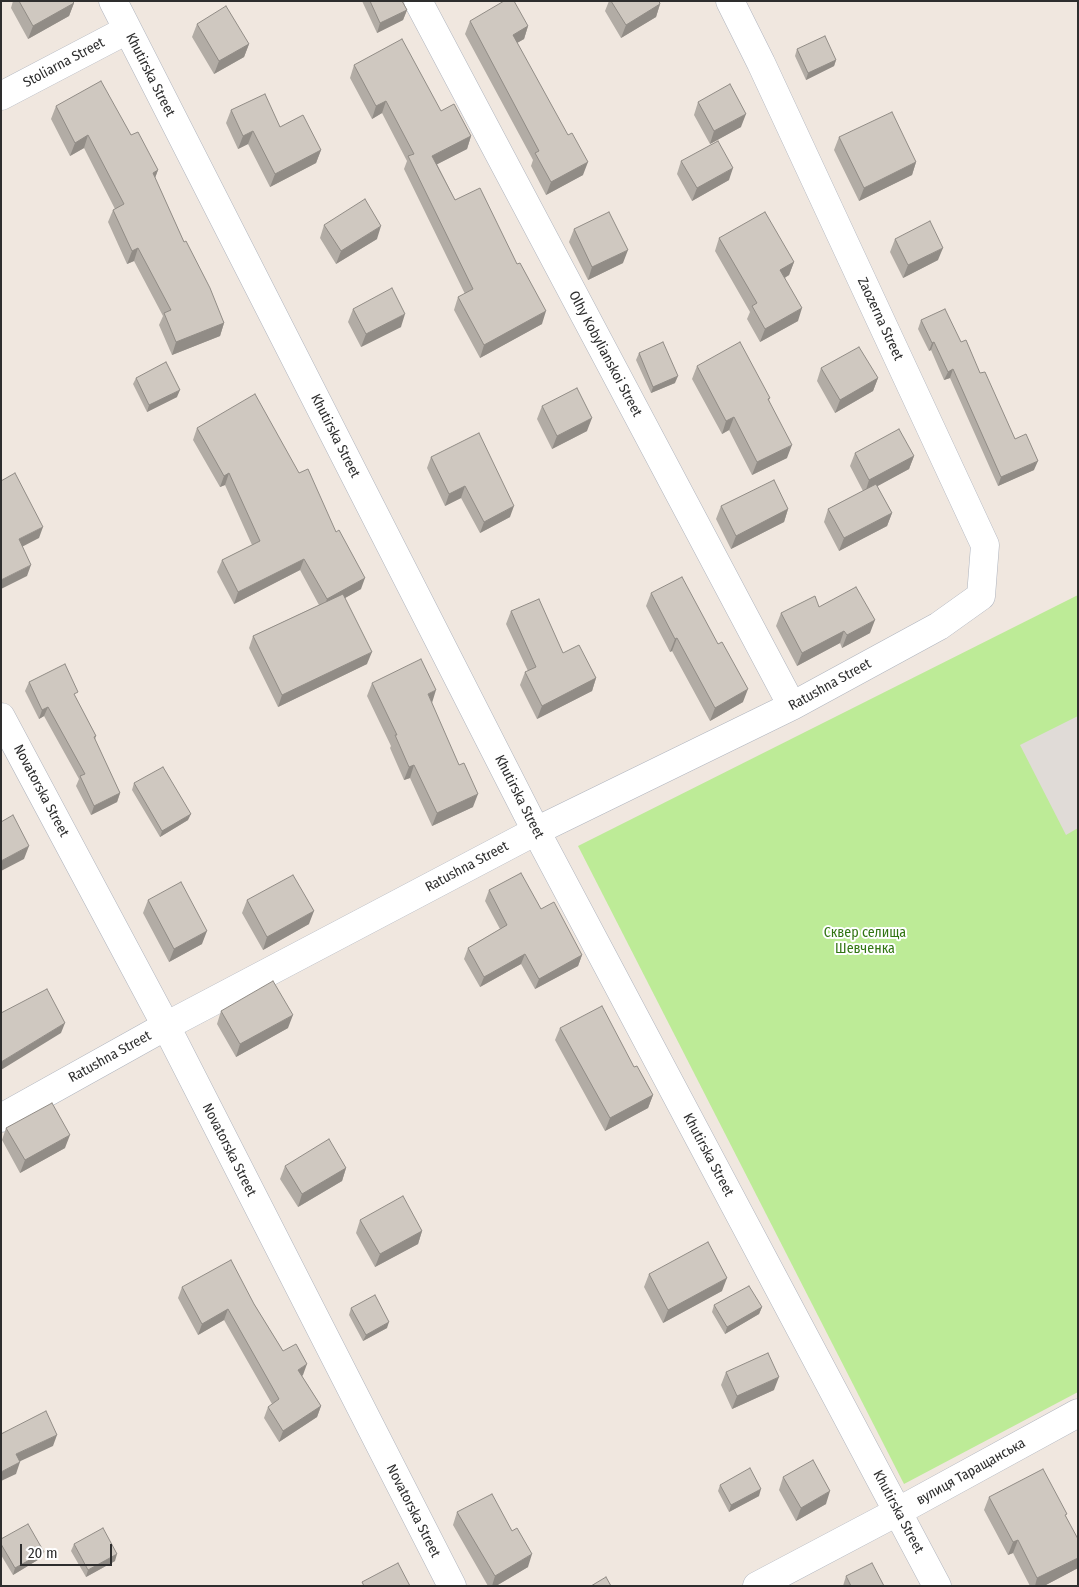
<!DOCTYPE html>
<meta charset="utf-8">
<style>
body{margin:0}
#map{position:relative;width:1079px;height:1587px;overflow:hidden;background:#f0e7df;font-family:"Fira Sans Condensed",sans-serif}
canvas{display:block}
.frame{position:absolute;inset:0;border:2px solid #2e2e2e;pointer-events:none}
.scale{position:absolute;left:20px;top:1544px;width:92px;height:22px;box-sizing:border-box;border:2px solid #2e2e2e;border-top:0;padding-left:6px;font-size:15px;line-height:18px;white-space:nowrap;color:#2e2e2e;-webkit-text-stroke:4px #fff;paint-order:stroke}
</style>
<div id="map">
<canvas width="1079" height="1587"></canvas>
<div class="frame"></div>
<div class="scale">20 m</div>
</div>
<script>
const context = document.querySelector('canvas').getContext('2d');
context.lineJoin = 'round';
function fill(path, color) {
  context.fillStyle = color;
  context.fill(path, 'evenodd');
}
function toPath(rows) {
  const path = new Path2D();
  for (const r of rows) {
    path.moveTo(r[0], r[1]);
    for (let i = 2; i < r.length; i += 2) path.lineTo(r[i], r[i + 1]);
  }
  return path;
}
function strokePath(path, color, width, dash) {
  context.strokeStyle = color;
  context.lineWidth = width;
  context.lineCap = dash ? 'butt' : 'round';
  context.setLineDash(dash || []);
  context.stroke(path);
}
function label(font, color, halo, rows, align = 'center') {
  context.font = font + ' "Fira Sans Condensed",sans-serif';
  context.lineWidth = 4;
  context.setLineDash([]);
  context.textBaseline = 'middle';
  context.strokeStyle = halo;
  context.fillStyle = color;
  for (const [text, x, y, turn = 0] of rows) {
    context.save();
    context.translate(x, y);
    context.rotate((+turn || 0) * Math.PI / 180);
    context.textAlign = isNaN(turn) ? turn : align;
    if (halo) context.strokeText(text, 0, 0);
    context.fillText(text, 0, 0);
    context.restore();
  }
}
fill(toPath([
 [1078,595,1078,1392,904,1484,578,846]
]), '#bdeb97');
fill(toPath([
 [1078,716,1078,828,1066,835,1020,745]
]), '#e0dbd7');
const street = toPath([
 [113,1,536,831,937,1586],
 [418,1,792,706],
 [1,96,127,30],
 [1,717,166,1026,452,1586],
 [1,1118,166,1026,536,831,792,706,939,626,981,596,985,545,761,63,730,1],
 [757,1586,897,1512,1078,1413]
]);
strokePath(street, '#afb4be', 29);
strokePath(street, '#fff', 28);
fill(toPath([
 [13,1,72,1,74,3,69,16,28,39,11,8],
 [362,1,402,1,407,10,403,20,377,33],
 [609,1,659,1,660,4,656,17,621,38,605,11],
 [470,21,528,26,524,39,517,43,583,175,546,195,531,166,533,160,465,34],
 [197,24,249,44,244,57,214,74,192,37],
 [797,49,836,60,834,66,806,80,795,56],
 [354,65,441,111,471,136,467,149,437,164,455,200,542,324,480,358,454,310,458,297,465,294,404,169,407,161,382,113,372,119,350,78],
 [698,102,741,127,710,144,694,115],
 [56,106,131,135,158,170,155,178,184,242,224,323,220,336,172,355,159,325,163,316,134,261,127,264,108,222,113,210,115,209,84,148,70,156,51,119],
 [231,110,280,127,321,150,316,163,270,187,248,144,238,149,226,123],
 [839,137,916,162,912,175,859,201,834,150],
 [681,161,729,180,692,201,677,174],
 [324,225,377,239,336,264,320,238],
 [574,229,623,263,588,280,569,242],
 [719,238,794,262,789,275,785,278,798,321,760,342,747,319,750,312,715,251],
 [895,239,938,260,903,278,890,252],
 [353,309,401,327,361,347,348,322],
 [921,320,961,342,980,373,1015,439,1034,470,998,486,950,378,944,380,931,350,929,351,918,329],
 [639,353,675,383,651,393,636,360],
 [697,366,770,398,769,400,787,458,752,475,729,430,722,434,692,379],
 [821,368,878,378,873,391,835,413,817,381],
 [136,378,177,397,147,412,133,384],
 [542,406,587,431,552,449,537,419],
 [197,428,361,589,345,598,367,664,278,707,249,648,253,636,319,605,300,570,234,604,217,572,222,560,252,545,225,485,220,487,193,440],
 [855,453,914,456,909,469,877,486,892,513,887,526,839,551,824,522,828,509,863,491,850,466],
 [431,457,510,517,480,533,461,498,445,506,427,468],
 [721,506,788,509,784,522,731,549,716,519],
 [651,593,743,702,710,721,672,651,670,652,646,606],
 [819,607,870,633,842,648,840,643,797,666,776,626,781,613],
 [511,611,563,653,596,678,592,691,537,719,520,685,525,672,528,671,506,624],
 [29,682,76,698,96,736,95,740,120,793,117,802,91,815,76,786,79,779,44,716,39,719,25,691],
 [372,683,432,703,473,807,432,826,410,778,404,780,390,748,391,746,367,696],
 [134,783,188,820,160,837,132,790],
 [489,890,541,909,582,955,578,966,535,989,521,964,480,987,464,959,468,948,500,929,485,901],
 [148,900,202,944,169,962,143,913],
 [247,900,309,924,263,950,242,913],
 [221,1011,288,1028,236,1057,217,1024],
 [560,1028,634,1067,653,1095,648,1108,605,1131,555,1040],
 [6,1128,65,1148,20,1173,2,1140],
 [285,1166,346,1168,342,1181,298,1207,280,1179],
 [360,1220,422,1231,418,1244,375,1267,356,1233],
 [649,1274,722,1291,663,1323,644,1287],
 [182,1287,254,1304,283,1351,303,1375,302,1376,321,1406,317,1417,279,1442,264,1418,268,1407,272,1404,224,1320,198,1335,178,1298],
 [714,1305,762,1307,759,1314,725,1334,712,1312],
 [351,1308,387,1328,363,1341,349,1315],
 [726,1372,774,1390,732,1409,721,1385],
 [783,1477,826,1504,796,1521,779,1490],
 [720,1485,759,1496,729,1512,718,1491],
 [989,1497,1066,1516,1078,1568,1044,1586,1030,1586,1013,1553,1008,1555,984,1510],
 [457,1512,528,1567,496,1586,488,1586,453,1525],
 [1,1539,41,1558,13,1575,1,1555],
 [74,1544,115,1561,86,1577,71,1551],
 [846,1576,884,1586,843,1586]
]), '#b2aca5');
fill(toPath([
 [74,3,69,16,28,39,33,26],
 [660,4,656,17,621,38,626,25],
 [407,10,403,20,377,33,380,23],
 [528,26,524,39,508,48,513,35],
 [249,44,244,57,214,74,219,61],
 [836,60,834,66,806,80,808,73],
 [386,101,382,113,372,119,376,106],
 [746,114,741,127,710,144,714,131],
 [253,131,248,144,238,149,243,136],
 [88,135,84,148,70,156,75,143],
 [471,136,467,149,428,169,432,156],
 [321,150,316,163,270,187,275,174],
 [588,162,583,175,546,195,551,182],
 [916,162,912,175,859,201,864,188],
 [733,168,729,180,692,201,697,188],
 [158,170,153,183,153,173],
 [381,226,377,239,336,264,341,251],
 [138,248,134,261,127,264,132,251],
 [943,248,938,260,903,278,908,265],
 [628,250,623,263,588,280,592,267],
 [794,262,789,275,775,283,780,270],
 [802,308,798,321,760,342,765,329],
 [546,311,542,324,480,358,484,345],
 [405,314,401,327,361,347,366,334],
 [224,323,220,336,172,355,176,342],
 [934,342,931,350,929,351,932,343],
 [953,369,950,378,944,380,948,372],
 [678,376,675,383,651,393,653,387],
 [878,378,873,391,835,413,840,400],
 [180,390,177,397,147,412,149,405],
 [734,417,729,430,722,434,726,421],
 [592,418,587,431,552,449,557,436],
 [792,445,787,458,752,475,757,462],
 [914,456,909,469,865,493,869,480],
 [1038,461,1034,470,998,486,1001,477],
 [229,473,225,485,220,487,224,476],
 [465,486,461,498,445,506,449,494],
 [514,506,510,517,480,533,484,522],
 [788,509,784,522,731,549,736,536],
 [892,513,887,526,839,551,844,538],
 [43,527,39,538,14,551,19,539],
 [304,559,300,570,234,604,238,592],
 [31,565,27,576,1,589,1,580],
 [365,578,361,589,322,611,327,599],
 [875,620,870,633,842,648,847,635],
 [844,631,840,643,797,666,802,653],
 [677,638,672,651,670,652,675,639],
 [372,652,367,664,278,707,282,695],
 [596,678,592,691,537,719,542,706],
 [748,689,743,702,710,721,715,708],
 [436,690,432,703,428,694],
 [48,707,44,716,39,719,42,710],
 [414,765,410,778,404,780,409,767],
 [120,793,117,802,91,815,94,806],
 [478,794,473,807,432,826,437,813],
 [191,814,188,820,160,837,162,831],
 [29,846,24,859,1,871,1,861],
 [314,911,309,924,263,950,267,937],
 [207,931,202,944,169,962,174,949],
 [525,954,521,964,480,987,484,977],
 [582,955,578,966,535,989,539,979],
 [293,1015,288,1028,236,1057,240,1044],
 [65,1023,61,1033,1,1070,1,1062],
 [653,1095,648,1108,605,1131,610,1118],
 [70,1135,65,1148,20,1173,25,1160],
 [346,1168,342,1181,298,1207,302,1194],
 [422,1231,418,1244,375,1267,380,1254],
 [727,1278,722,1291,663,1323,668,1310],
 [762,1307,759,1314,725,1334,727,1327],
 [228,1309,224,1320,198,1335,202,1324],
 [389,1322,387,1328,363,1341,366,1335],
 [307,1364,303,1375,294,1381,298,1370],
 [779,1377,774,1390,732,1409,737,1396],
 [321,1406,317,1417,279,1442,283,1431],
 [57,1435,53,1446,12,1465,16,1454],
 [20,1462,16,1474,1,1481,1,1472],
 [761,1489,759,1496,729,1512,731,1505],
 [830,1491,826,1504,796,1521,801,1508],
 [1018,1540,1013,1553,1008,1555,1013,1542],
 [44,1552,41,1558,13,1575,15,1568],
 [117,1554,115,1561,86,1577,88,1570],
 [532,1554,528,1567,496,1586,492,1586,495,1576],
 [1078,1558,1078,1568,1044,1586,1035,1586,1037,1578]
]), '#918c86');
const building = toPath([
 [19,1,72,1,74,3,33,26,19,1],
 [370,1,402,1,407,10,380,23,370,1],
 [504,1,514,1,528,26,513,35,568,135,572,133,588,162,551,182,535,153,539,151,470,21,504,1],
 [611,1,659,1,660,4,626,25,611,1],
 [226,6,249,44,219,61,197,24,226,6],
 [825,36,836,60,808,73,797,49,825,36],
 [402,39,441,111,454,104,471,136,432,156,455,200,480,188,517,264,520,263,546,311,484,345,458,297,473,289,408,156,414,154,386,101,376,106,354,65,402,39],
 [101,81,131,135,138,132,158,170,153,173,184,242,186,241,210,288,224,323,176,342,164,313,171,310,138,248,132,251,113,210,124,204,88,135,75,143,56,106,101,81],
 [730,84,746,114,714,131,698,102,730,84],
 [265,94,280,127,303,115,321,150,275,174,253,131,243,136,231,110,265,94],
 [892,112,916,162,864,188,839,137,892,112],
 [718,141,733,168,697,188,681,161,718,141],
 [365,199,381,226,341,251,324,225,365,199],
 [609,212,628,250,592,267,574,229,609,212],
 [765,212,794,262,780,270,802,308,765,329,752,306,757,303,719,238,765,212],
 [930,221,943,248,908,265,895,239,930,221],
 [392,288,405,314,366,334,353,309,392,288],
 [945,309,961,342,966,340,980,373,985,372,1015,439,1026,434,1038,461,1001,477,953,369,948,372,934,342,932,343,921,320,945,309],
 [663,342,678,376,653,387,639,353,663,342],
 [740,342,770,398,768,399,792,445,757,462,734,417,726,421,697,366,740,342],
 [859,347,878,378,840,400,821,368,859,347],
 [166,362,180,390,149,405,136,378,166,362],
 [577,388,592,418,557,436,542,406,577,388],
 [255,394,299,473,308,469,336,532,339,530,365,578,327,599,304,559,238,592,222,560,260,541,229,473,224,476,197,428,255,394],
 [899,429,914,456,869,480,855,453,899,429],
 [479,433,514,506,484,522,465,486,449,494,431,457,479,433],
 [15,473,43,527,19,539,31,565,1,580,1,481,15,473],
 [774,480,788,509,736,536,721,506,774,480],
 [876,484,892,513,844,538,828,509,876,484],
 [682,577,718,644,722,642,748,689,715,708,677,638,675,639,651,593,682,577],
 [856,587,875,620,847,635,844,631,802,653,781,613,815,596,819,607,856,587],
 [343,594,372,652,282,695,253,636,343,594],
 [539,599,563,653,579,645,596,678,542,706,525,672,536,667,511,611,539,599],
 [421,659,436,690,428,694,459,765,464,763,478,794,437,813,414,765,409,767,395,735,397,735,372,683,421,659],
 [65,664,78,692,74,694,96,736,94,737,120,793,94,806,80,776,85,774,48,707,42,710,29,682,65,664],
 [163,767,191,814,162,831,134,783,163,767],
 [13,815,29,846,1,861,1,822,13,815],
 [521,873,541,909,554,902,582,955,539,979,525,954,484,977,468,948,507,925,489,890,521,873],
 [293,875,314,911,267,937,247,900,293,875],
 [181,882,207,931,174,949,148,900,181,882],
 [273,981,293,1015,240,1044,221,1011,273,981],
 [47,989,65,1023,1,1062,1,1013,47,989],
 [602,1006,634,1067,637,1066,653,1095,610,1118,560,1028,602,1006],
 [52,1103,70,1135,25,1160,6,1128,52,1103],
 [329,1139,346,1168,302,1194,285,1166,329,1139],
 [403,1196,422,1231,380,1254,360,1220,403,1196],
 [708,1242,727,1278,668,1310,649,1274,708,1242],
 [231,1260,254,1304,283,1351,296,1344,307,1364,298,1370,321,1406,283,1431,268,1407,279,1399,228,1309,202,1324,182,1287,231,1260],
 [749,1286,762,1307,727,1327,714,1305,749,1286],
 [375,1295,389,1322,366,1335,351,1308,375,1295],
 [768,1353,779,1377,737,1396,726,1372,768,1353],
 [46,1411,57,1435,16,1454,20,1462,1,1472,1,1434,46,1411],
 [813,1460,830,1491,801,1508,783,1477,813,1460],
 [750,1468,761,1489,731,1505,720,1485,750,1468],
 [1043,1469,1067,1514,1065,1515,1078,1539,1078,1558,1037,1578,1018,1540,1013,1542,989,1497,1043,1469],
 [492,1494,512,1531,517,1528,532,1554,495,1576,457,1512,492,1494],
 [28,1524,44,1552,15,1568,1,1544,1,1539,28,1524],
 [103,1528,117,1554,88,1570,74,1544,103,1528],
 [398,1563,410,1586,364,1586,362,1582,398,1563],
 [872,1563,884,1586,851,1586,846,1576,872,1563],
 [606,1577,611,1586,591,1586,606,1577]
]);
fill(building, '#cfc8c0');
strokePath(building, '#918c86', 1);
label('14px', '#2e2e2e', '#fff', [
 ["Stoliarna Street",64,63,-28],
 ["Khutirska Street",150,75,63],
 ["Zaozerna Street",880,319,65],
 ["Olhy Kobylianskoi Street",605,354,62],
 ["Khutirska Street",335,436,63],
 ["Ratushna Street",830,685,-29],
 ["Novatorska Street",41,791,62],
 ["Khutirska Street",519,797,63],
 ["Ratushna Street",467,867,-28],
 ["Ratushna Street",110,1057,-29],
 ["Novatorska Street",229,1150,63],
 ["Khutirska Street",708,1155,62],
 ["вулиця Таращанська",971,1472,-29],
 ["Novatorska Street",413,1511,63],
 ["Khutirska Street",898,1512,62]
]);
label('14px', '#327513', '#fff', [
 ["Сквер селища",865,933],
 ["Шевченка",865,949]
]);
</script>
